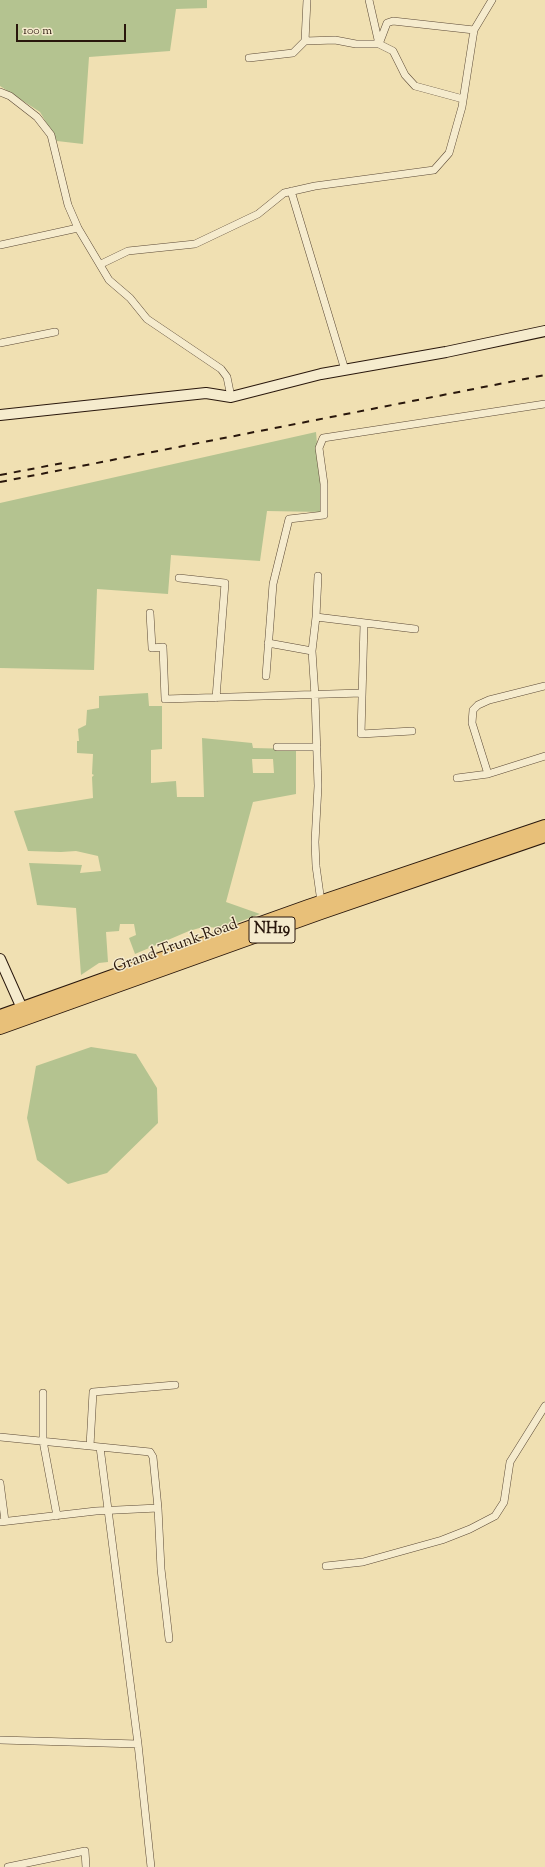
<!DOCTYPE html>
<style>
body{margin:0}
#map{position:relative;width:545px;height:1867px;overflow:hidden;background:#f0e0b2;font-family:"Sorts Mill Goudy",serif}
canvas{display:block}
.scale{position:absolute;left:16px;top:24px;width:110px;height:18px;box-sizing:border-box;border:2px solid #29170c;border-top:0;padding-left:5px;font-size:12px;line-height:14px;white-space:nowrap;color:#29170c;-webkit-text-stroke:3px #f5ebcd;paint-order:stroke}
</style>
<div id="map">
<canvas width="545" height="1867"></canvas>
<div class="scale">100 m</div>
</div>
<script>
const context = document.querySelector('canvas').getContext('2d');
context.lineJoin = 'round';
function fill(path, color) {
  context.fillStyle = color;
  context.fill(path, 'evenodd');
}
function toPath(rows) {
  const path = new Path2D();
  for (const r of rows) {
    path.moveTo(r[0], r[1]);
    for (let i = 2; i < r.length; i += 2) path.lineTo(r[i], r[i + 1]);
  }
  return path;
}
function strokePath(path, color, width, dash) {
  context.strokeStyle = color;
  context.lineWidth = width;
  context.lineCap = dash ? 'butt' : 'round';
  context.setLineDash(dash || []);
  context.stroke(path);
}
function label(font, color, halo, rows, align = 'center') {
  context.font = font + ' "Sorts Mill Goudy",serif';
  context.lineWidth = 3;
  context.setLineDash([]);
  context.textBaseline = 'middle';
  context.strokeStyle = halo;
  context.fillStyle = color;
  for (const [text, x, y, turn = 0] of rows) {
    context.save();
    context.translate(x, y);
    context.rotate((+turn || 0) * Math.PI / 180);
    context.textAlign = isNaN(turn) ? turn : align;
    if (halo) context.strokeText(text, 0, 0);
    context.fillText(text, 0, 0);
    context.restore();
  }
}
fill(toPath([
 [0,0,207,0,207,8,176,9,170,51,89,57,83,144,57,141,40,112,0,86],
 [316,432,323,512,267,511,260,561,171,555,168,594,97,589,94,670,0,668,0,503],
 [148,693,149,706,162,706,162,749,151,750,151,783,176,781,177,797,204,797,202,738,252,743,253,748,296,749,296,794,253,802,226,902,260,914,223,928,203,927,189,931,135,954,129,938,136,935,134,924,120,924,119,931,106,932,108,962,99,963,81,975,76,908,37,905,29,863,82,865,80,873,101,871,98,856,76,851,61,852,28,851,14,811,93,798,92,777,94,775,92,774,93,754,77,753,77,741,79,741,78,729,86,725,87,710,99,708,99,696],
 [252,759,273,759,274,773,253,773],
 [91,1047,136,1054,157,1088,158,1123,107,1173,68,1184,37,1160,27,1118,36,1066]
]), '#b4c390');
const minor = toPath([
 [369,0,379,44],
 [305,41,335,40,356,44,379,44,393,51,405,75,415,86,463,99],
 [379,44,387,23,393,21,474,30],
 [249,58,293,53,305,41,307,0],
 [0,92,10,96,37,117,51,135,68,205,78,228,109,280,130,298,147,319,221,369,227,377,231,397],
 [291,191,345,370],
 [0,245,78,228],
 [101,264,128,251,195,244,258,214,284,193,315,186,434,170,449,153,462,107,474,30,492,0],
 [0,343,55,332],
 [318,576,316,617,312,651,315,696,318,786,315,842,316,866,321,902],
 [179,578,225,583,216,698],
 [150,613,152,648,163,647,165,699,362,693],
 [316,617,415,629],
 [364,624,361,734,412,731],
 [268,643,312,651],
 [266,676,273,584,289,519,324,515,324,484,319,448,323,438,545,404],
 [277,747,317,747],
 [488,774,472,723,473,710,478,705,489,700,545,686],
 [457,778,488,774,545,756],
 [43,1393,43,1441,57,1516],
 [0,1437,150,1452,153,1457,158,1508,161,1569,169,1639],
 [90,1446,93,1392,175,1385],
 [100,1447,138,1744,151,1867],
 [0,1483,5,1521],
 [0,1522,96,1511,158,1508],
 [326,1566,363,1562,442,1540,470,1529,495,1516,504,1502,510,1462,545,1406],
 [0,1740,138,1744],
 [8,1867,85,1851,86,1867]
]);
const secondary = toPath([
 [0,415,206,393,231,397,321,374,446,352,545,331],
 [0,959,25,1015]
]);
const trunk = toPath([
 [0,1016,308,906,545,826],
 [0,1028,321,913,545,836]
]);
strokePath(minor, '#5b4936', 8);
strokePath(secondary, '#29170c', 12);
strokePath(trunk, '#29170c', 14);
strokePath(minor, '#f5ebcd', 7);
strokePath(secondary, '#f5ebcd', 10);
strokePath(trunk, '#e8c079', 12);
strokePath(toPath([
 [0,475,63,463],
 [0,482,545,375]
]), '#29170c', 2, [7, 7]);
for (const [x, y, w] of [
 [272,930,46]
]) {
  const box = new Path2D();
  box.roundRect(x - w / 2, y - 13, w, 26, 3);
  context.fillStyle = '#f5ebcd';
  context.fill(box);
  strokePath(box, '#29170c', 1);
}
label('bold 15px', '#29170c', null, [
 ["NH19",272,930]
]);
label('16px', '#29170c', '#f5ebcd', [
 ["Grand Trunk Road",176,947,-20]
]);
</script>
